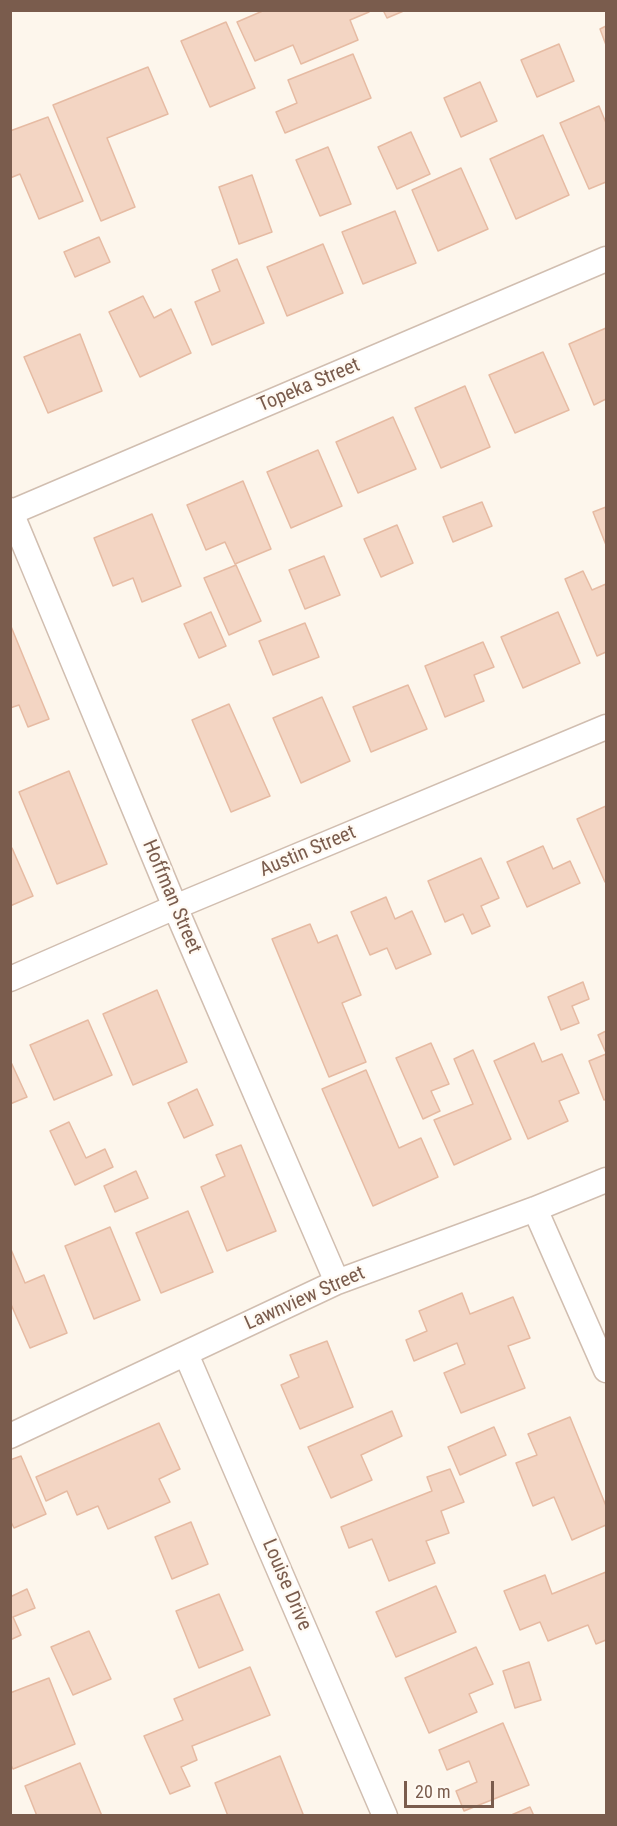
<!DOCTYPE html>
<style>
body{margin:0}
#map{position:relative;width:617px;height:1826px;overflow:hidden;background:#fdf6ec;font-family:"Roboto Condensed",sans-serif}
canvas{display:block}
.frame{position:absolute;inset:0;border:12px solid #7a5c4d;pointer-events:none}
.scale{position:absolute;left:404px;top:1781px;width:90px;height:27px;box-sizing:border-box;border:3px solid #7a5c4d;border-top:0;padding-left:8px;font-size:18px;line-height:21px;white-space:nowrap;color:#7a5c4d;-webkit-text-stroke:4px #fffaf3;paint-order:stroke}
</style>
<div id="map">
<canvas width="617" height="1826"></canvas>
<div class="frame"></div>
<div class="scale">20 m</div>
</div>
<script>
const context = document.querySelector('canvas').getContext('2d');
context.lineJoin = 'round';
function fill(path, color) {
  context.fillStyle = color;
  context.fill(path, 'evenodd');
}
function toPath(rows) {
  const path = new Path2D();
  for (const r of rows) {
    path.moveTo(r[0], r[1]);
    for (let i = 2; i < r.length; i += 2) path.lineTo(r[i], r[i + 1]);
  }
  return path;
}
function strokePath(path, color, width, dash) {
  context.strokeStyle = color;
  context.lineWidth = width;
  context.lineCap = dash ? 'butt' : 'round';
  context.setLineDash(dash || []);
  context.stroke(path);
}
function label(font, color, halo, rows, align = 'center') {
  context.font = font + ' "Roboto Condensed",sans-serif';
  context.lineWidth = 4.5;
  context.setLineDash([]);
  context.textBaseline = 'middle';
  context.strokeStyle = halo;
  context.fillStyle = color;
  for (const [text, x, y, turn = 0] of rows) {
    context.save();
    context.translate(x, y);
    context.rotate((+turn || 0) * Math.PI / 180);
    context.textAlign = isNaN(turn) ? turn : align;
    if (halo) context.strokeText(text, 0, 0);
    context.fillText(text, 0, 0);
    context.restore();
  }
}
const building = toPath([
 [265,10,368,10,369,12,350,20,358,40,301,64,293,45,255,61,237,22,265,10],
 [383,10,406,10,387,18,383,10],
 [226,22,255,88,210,107,181,41,226,22],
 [606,26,606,45,600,29,606,26],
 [559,44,574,81,537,97,521,60,559,44],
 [353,54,371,98,285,133,276,112,297,103,288,80,353,54],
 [148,67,168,114,107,138,135,207,101,221,53,105,148,67],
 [480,82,497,121,461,137,444,98,480,82],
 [599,106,606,123,606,182,589,189,560,123,599,106],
 [48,117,83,201,39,219,20,174,10,178,10,131,48,117],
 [411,132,430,174,397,189,378,147,411,132],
 [543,135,569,195,516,219,490,159,543,135],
 [328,147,351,204,320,216,296,160,328,147],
 [461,168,488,229,438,251,412,190,461,168],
 [252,175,272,232,239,244,219,187,252,175],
 [395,211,416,263,363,284,342,232,395,211],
 [99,237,110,262,75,277,64,252,99,237],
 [323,244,343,293,287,316,267,267,323,244],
 [237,259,264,323,212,345,195,302,220,291,212,270,237,259],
 [143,296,154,318,171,309,191,353,140,377,109,312,143,296],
 [606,328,606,399,594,405,569,344,606,328],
 [80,334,102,391,48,413,24,357,80,334],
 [543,352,569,410,515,433,489,375,543,352],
 [465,386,490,447,441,468,415,408,465,386],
 [393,417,416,469,358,493,336,442,393,417],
 [318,450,342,506,291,528,267,472,318,450],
 [243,481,271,549,235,564,225,542,206,550,187,505,243,481],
 [482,502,492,526,453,542,443,517,482,502],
 [606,507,606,545,593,512,606,507],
 [152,514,181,586,142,602,133,578,113,586,94,538,152,514],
 [397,525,413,563,381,577,364,539,397,525],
 [324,556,340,595,305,609,289,570,324,556],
 [236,565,261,621,229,635,204,578,236,565],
 [583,571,592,590,606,584,606,652,597,656,565,579,583,571],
 [211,612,226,646,199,658,184,624,211,612],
 [558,612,580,663,523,688,501,637,558,612],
 [305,623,319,657,273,675,259,641,305,623],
 [10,624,49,719,28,727,19,705,10,708,10,624],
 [483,642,494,667,474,675,484,701,445,717,425,666,483,642],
 [408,685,427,729,371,752,353,707,408,685],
 [322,697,350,761,301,783,273,718,322,697],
 [229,704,270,796,231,812,192,720,229,704],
 [69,771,107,864,57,884,19,792,69,771],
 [606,806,606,881,605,882,577,819,606,806],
 [543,846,553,869,570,861,580,883,527,907,507,862,543,846],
 [10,848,12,848,33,896,10,906,10,848],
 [481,858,499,898,481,906,490,926,472,934,463,914,445,922,428,881,481,858],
 [386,897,395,919,412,911,431,954,396,969,387,948,370,955,351,912,386,897],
 [310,924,318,943,337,935,361,995,342,1003,366,1062,329,1077,272,939,310,924],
 [583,982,589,999,572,1006,579,1023,561,1030,548,997,583,982],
 [157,990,187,1062,133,1085,103,1014,157,990],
 [88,1020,112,1075,54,1100,30,1045,88,1020],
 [606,1031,606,1053,598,1035,606,1031],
 [431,1043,449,1084,431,1091,440,1111,423,1119,396,1058,431,1043],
 [534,1043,542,1062,562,1054,579,1093,559,1101,568,1121,528,1139,494,1061,534,1043],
 [473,1050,511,1139,454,1165,434,1120,473,1104,454,1059,473,1050],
 [606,1054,606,1099,604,1100,589,1061,606,1054],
 [10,1060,27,1097,10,1104,10,1060],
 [366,1070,399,1148,421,1138,438,1177,373,1206,322,1089,366,1070],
 [197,1089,213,1125,184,1138,168,1103,197,1089],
 [69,1122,86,1158,105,1149,113,1167,75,1185,50,1131,69,1122],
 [241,1145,276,1231,227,1251,201,1187,225,1176,216,1155,241,1145],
 [136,1171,148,1198,115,1212,104,1186,136,1171],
 [188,1211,213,1272,161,1293,136,1233,188,1211],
 [110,1227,140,1300,94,1319,65,1246,110,1227],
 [10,1247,25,1283,44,1275,67,1333,30,1348,10,1302,10,1247],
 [462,1293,470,1314,513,1297,530,1338,508,1346,525,1388,461,1413,444,1373,465,1364,457,1343,414,1361,406,1340,427,1331,419,1311,462,1293],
 [327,1341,353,1407,300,1429,281,1385,299,1377,290,1355,327,1341],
 [392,1411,402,1436,361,1455,372,1480,331,1498,308,1447,392,1411],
 [570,1417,606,1506,606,1525,572,1540,554,1497,533,1506,516,1463,537,1455,528,1434,570,1417],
 [159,1423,180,1469,159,1479,170,1502,108,1529,98,1506,77,1515,67,1491,46,1501,36,1477,159,1423],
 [494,1427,506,1455,460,1475,448,1447,494,1427],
 [21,1456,46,1514,14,1528,10,1520,10,1460,21,1456],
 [450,1469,464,1502,441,1511,449,1533,426,1541,435,1563,389,1581,372,1539,349,1548,341,1527,432,1491,427,1477,450,1469],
 [191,1522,208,1564,172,1579,155,1537,191,1522],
 [606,1572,606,1640,596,1644,588,1625,548,1641,540,1622,520,1630,504,1591,545,1575,552,1594,606,1572],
 [436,1586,456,1632,396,1657,376,1612,436,1586],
 [27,1589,35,1608,13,1617,21,1635,10,1640,10,1597,27,1589],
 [219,1594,243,1650,199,1668,176,1611,219,1594],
 [89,1631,111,1679,73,1695,51,1647,89,1631],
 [476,1647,493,1684,469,1694,477,1712,429,1733,405,1678,476,1647],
 [529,1662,541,1700,515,1708,503,1671,529,1662],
 [250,1667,270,1715,192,1746,197,1760,181,1767,190,1786,170,1794,144,1736,183,1720,174,1699,250,1667],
 [49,1678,75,1744,13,1769,10,1763,10,1693,49,1678],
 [503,1723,529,1785,464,1811,456,1791,477,1782,469,1761,447,1770,439,1750,503,1723],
 [280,1756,303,1814,299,1816,228,1816,215,1783,280,1756],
 [80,1763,102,1816,37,1816,25,1786,80,1763],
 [530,1807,534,1816,509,1816,530,1807]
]);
fill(building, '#f3d5c3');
strokePath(building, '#e6bba3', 1.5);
const street = toPath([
 [10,510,175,907,337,1282],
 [10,513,606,259],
 [10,979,175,907,606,727],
 [535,1209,606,1370],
 [186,1354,385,1816],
 [10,1436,337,1282,535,1209,606,1180]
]);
strokePath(street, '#d1beb0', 27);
strokePath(street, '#fff', 24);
label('20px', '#7a5c4d', '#fffaf3', [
 ["Topeka Street",309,386,-23],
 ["Austin Street",308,852,-23],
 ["Hoffman Street",171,897,67],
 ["Lawnview Street",305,1299,-24],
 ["Louise Drive",286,1585,67]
]);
</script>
